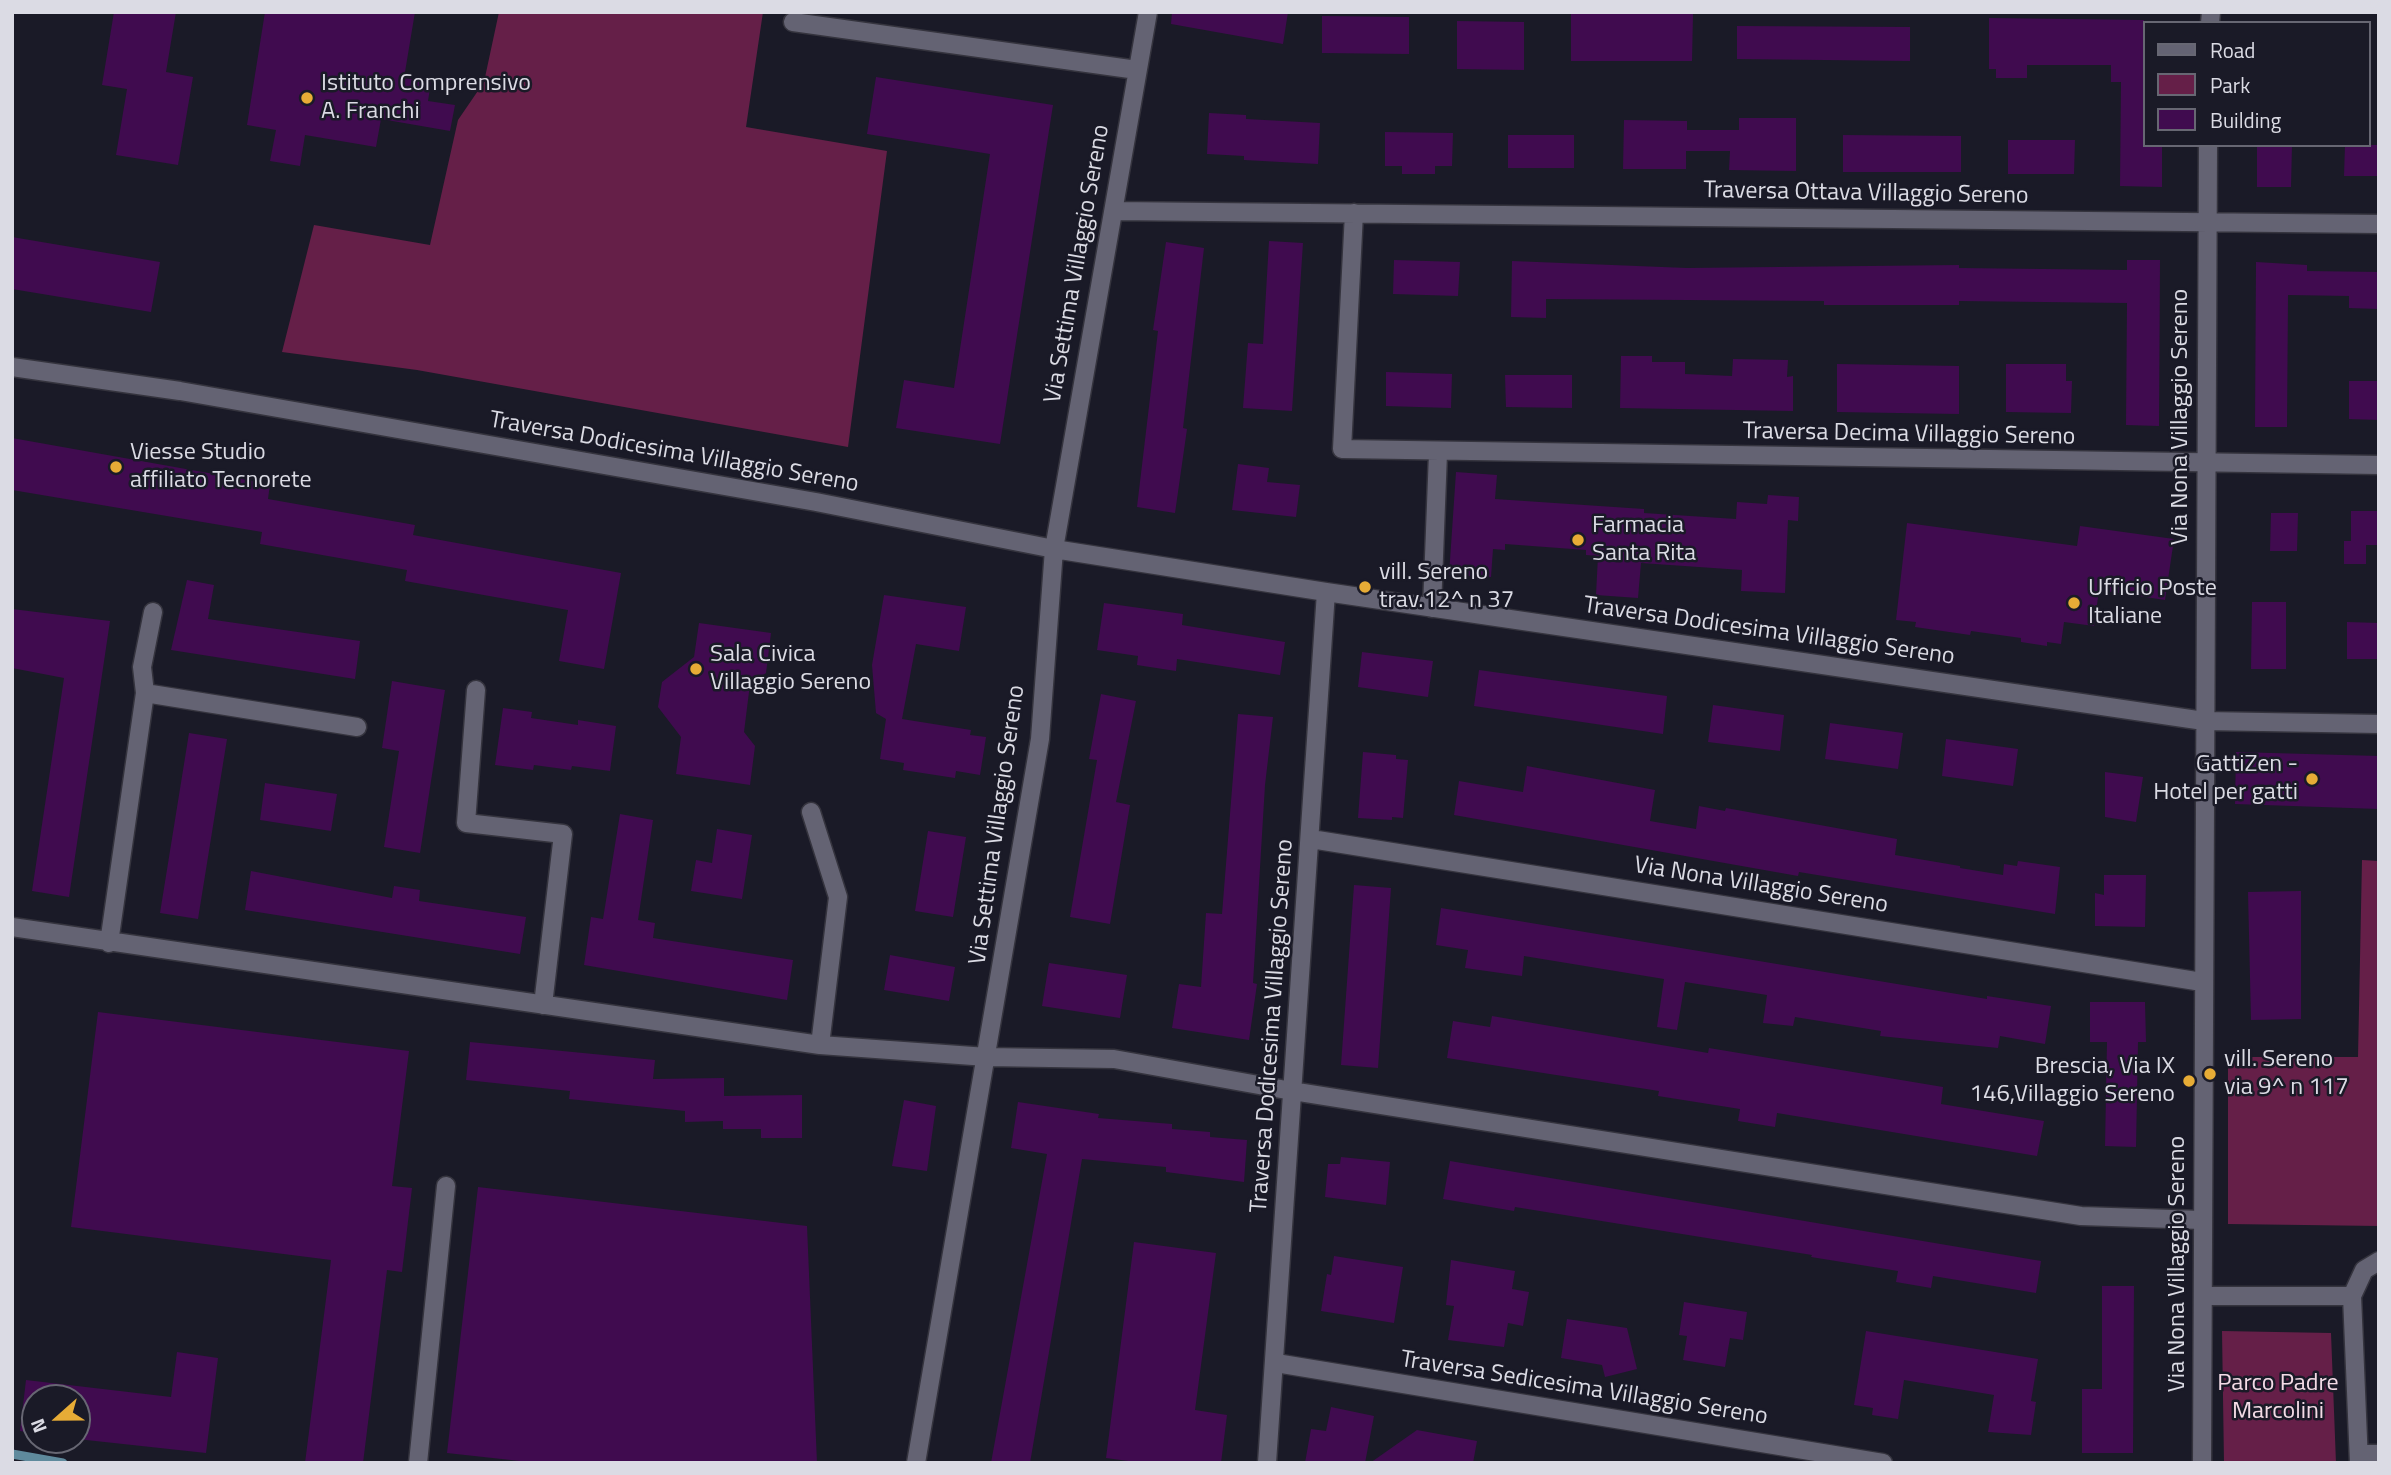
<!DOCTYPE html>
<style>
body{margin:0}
#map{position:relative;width:2391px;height:1475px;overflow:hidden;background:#1a1a27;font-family:"Titillium Web",sans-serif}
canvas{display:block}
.frame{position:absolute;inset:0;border:14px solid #dbdbe4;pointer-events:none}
.legend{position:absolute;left:2143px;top:21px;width:228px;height:126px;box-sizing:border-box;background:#1a1a27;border:2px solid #676773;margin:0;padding:9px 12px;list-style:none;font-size:21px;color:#dbdbe4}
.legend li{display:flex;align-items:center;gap:14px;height:35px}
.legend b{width:35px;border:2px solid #676773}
.north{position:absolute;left:21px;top:1384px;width:70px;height:70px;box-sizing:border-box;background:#1a1a27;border:2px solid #676773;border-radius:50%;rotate:249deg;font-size:19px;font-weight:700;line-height:28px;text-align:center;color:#dbdbe4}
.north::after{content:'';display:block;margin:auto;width:24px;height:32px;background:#e7ac36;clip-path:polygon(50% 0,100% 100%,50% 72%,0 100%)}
</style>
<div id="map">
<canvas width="2391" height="1475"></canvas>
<div class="frame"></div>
<ul class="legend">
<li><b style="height:9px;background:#646373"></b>Road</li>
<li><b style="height:19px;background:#651f48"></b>Park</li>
<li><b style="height:19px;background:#400b4f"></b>Building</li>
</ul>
<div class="north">N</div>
</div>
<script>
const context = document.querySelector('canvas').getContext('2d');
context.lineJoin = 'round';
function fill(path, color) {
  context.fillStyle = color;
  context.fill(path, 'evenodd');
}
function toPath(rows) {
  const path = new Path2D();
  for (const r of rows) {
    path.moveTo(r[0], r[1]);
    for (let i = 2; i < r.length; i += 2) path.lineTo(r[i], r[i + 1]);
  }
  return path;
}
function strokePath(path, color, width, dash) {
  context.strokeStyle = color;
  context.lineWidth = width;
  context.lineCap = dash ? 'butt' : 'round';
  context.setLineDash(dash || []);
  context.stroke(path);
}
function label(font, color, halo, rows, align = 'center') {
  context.font = font + ' "Titillium Web",sans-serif';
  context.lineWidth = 5;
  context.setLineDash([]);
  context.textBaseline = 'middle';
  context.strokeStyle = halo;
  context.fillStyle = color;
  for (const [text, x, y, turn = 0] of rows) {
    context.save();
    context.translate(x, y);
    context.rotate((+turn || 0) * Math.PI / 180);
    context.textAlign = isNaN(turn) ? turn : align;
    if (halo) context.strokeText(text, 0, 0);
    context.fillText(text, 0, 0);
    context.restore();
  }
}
fill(toPath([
 [499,12,763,12,746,127,887,151,848,447,417,370,282,352,314,225,430,245,458,120,484,82],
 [2362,860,2379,861,2379,1226,2228,1224,2228,1057,2358,1057],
 [2222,1331,2331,1333,2336,1463,2224,1463]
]), '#651f48');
strokePath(toPath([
 [12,1454,63,1463]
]), '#5f8a9d', 9);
fill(toPath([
 [114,12,176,12,166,72,193,77,178,165,116,155,127,89,102,85],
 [265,12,415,12,404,78,431,82,428,101,455,105,450,131,381,119,376,147,305,135,300,166,270,161,276,130,247,125],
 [1172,12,1288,12,1283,44,1171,24],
 [1571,13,1693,14,1692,61,1571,61],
 [1322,16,1409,17,1409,54,1322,53],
 [1989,18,2144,20,2144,145,2162,145,2162,187,2120,186,2121,82,2111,82,2111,65,2027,65,2027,78,1996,78,1996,69,1989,69],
 [1457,21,1524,22,1524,70,1457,69],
 [1737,26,1910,27,1910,61,1737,59],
 [876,77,1053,105,1000,444,896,428,904,380,954,388,990,154,867,134],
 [1209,113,1246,115,1246,119,1320,123,1318,164,1244,160,1244,156,1207,154],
 [1739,118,1796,118,1796,171,1729,170,1730,151,1686,151,1686,169,1623,169,1624,120,1687,121,1687,130,1739,130],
 [1385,132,1453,133,1452,166,1435,166,1435,174,1402,174,1402,166,1385,166],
 [1508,135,1574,135,1574,168,1508,168],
 [1843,135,1961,136,1961,172,1843,172],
 [2008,140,2075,140,2074,174,2008,174],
 [2257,145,2292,145,2291,187,2257,187],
 [2345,145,2379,145,2379,176,2344,176],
 [12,237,160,262,151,312,12,289],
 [1269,241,1303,243,1292,411,1243,408,1248,343,1263,344],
 [1166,242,1204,248,1183,428,1187,429,1175,513,1137,507,1158,331,1153,330],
 [1394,260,1460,262,1458,296,1393,294],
 [2127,260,2160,260,2159,426,2126,425,2127,303,1959,301,1959,305,1824,305,1824,301,1546,299,1546,318,1511,317,1512,261,1687,268,1959,265,1959,268,2127,270],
 [2256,262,2307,265,2307,271,2379,272,2379,309,2349,308,2349,296,2288,295,2287,427,2255,427],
 [1621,356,1652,356,1652,362,1685,362,1685,374,1732,376,1733,359,1788,360,1787,377,1793,376,1793,411,1620,408],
 [1837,364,1959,366,1959,414,1837,412],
 [2006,364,2066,364,2066,381,2072,381,2071,413,2006,412],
 [1386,372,1452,374,1451,408,1386,406],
 [1505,375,1572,375,1572,408,1506,407],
 [2349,381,2379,381,2379,420,2349,419],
 [12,438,270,484,268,499,415,525,413,535,621,573,604,669,559,661,568,610,405,581,407,570,260,544,262,532,12,490],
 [1238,464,1269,468,1267,482,1300,485,1296,517,1232,510],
 [1456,472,1497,475,1495,499,1644,509,1644,513,1736,519,1737,502,1767,504,1768,495,1799,497,1798,521,1788,520,1785,593,1741,591,1742,570,1641,563,1638,598,1596,595,1598,556,1586,555,1586,550,1505,544,1505,550,1493,549,1491,577,1449,575],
 [2351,511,2379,511,2379,545,2366,545,2366,564,2344,564,2344,541,2351,541],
 [2271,513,2298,513,2297,551,2270,551],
 [1907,523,2077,546,2080,526,2174,539,2165,600,2099,590,2094,626,2064,622,2061,644,2047,642,2047,646,2021,642,2021,638,1971,631,1970,635,1915,627,1916,622,1896,620],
 [187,580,214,585,208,619,360,641,355,679,171,650],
 [884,595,966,607,959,651,916,644,902,719,971,730,970,735,986,737,980,775,956,771,955,778,903,770,904,763,880,759,886,719,876,713,872,665],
 [2252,602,2286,602,2286,669,2251,669],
 [1104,603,1183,614,1182,625,1285,642,1280,675,1177,659,1176,671,1137,665,1138,656,1097,650],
 [12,609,110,621,69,897,32,891,64,678,12,668],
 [2347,622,2379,623,2379,659,2347,659],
 [699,623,771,633,766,673,750,684,744,732,755,746,750,785,676,774,681,737,658,707,662,682,694,657],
 [1362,652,1433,661,1428,697,1358,687],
 [1479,670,1667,696,1663,734,1474,706],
 [392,681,445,690,420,853,384,847,399,751,382,748],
 [1101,694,1136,701,1116,802,1130,805,1110,924,1070,917,1097,760,1089,759],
 [1713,705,1784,715,1780,751,1708,742],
 [503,708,532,712,531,718,578,725,578,720,616,726,610,771,572,766,571,770,534,765,533,770,495,765],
 [1238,714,1273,717,1265,785,1253,983,1257,984,1249,1040,1172,1028,1179,984,1201,987,1206,913,1222,914],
 [1830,723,1903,733,1898,769,1825,759],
 [189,733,227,739,198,919,160,913],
 [1946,739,2018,749,2013,786,1942,776],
 [1363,752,1396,755,1396,759,1408,760,1403,818,1392,817,1392,820,1358,818],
 [2236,752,2379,756,2379,809,2235,804],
 [1527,766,1655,790,1650,821,1696,829,1699,806,1725,811,1726,808,1897,839,1895,855,1960,866,1960,868,2003,875,2004,864,2017,866,2018,861,2060,867,2055,914,1799,872,1798,876,1454,815,1459,781,1523,792],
 [2105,772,2143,777,2136,822,2105,817],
 [265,783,337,794,331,831,260,820],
 [620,814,653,820,638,920,655,923,653,938,793,960,787,1000,584,965,591,917,603,919],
 [717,829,752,835,742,899,691,891,696,860,712,863],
 [928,831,966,837,953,917,915,911],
 [251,871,392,898,394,886,420,890,419,901,526,917,520,954,245,910],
 [2104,875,2146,875,2145,927,2095,926,2095,893,2104,895],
 [1354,885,1391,888,1378,1068,1341,1065],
 [2301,891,2301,1019,2251,1020,2248,892],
 [1441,908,1987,999,1987,996,2051,1006,2045,1044,2000,1036,1998,1048,1880,1036,1881,1031,1795,1017,1793,1026,1763,1023,1767,995,1685,982,1677,1030,1657,1027,1664,979,1524,956,1522,976,1465,968,1468,950,1436,945],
 [890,955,955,967,949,1001,884,990],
 [1049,963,1127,975,1120,1018,1042,1006],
 [2090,1002,2145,1002,2146,1042,2138,1042,2136,1147,2105,1146,2107,1042,2090,1042],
 [98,1012,409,1051,392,1186,412,1188,402,1272,387,1270,363,1463,305,1463,331,1260,71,1227],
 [1492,1016,1708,1053,1709,1048,1943,1087,1941,1104,2044,1121,2037,1156,1777,1113,1775,1127,1738,1121,1740,1109,1658,1096,1659,1091,1447,1058,1453,1021,1490,1027],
 [470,1042,655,1060,653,1079,724,1078,724,1096,802,1095,802,1138,761,1138,761,1129,723,1129,723,1121,685,1122,685,1111,569,1099,570,1091,466,1080],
 [904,1100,936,1106,927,1171,892,1166],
 [1018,1102,1099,1114,1098,1118,1172,1124,1172,1129,1210,1132,1210,1137,1247,1140,1244,1182,1166,1172,1166,1167,1082,1159,1030,1463,991,1463,1047,1154,1011,1148],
 [1341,1157,1390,1162,1386,1205,1325,1197,1328,1164,1340,1164],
 [1450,1161,2041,1261,2036,1293,1933,1276,1931,1288,1896,1282,1898,1271,1811,1257,1812,1255,1515,1207,1514,1211,1443,1199],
 [478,1187,807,1226,817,1463,538,1463,447,1453],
 [1134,1242,1216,1253,1195,1410,1227,1415,1221,1463,1143,1463,1106,1458],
 [1334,1256,1403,1267,1394,1323,1321,1311,1327,1274,1331,1275],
 [1451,1260,1515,1271,1512,1289,1529,1292,1523,1326,1508,1323,1504,1347,1448,1340,1454,1306,1446,1305],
 [2102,1286,2134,1286,2133,1453,2082,1453,2082,1389,2102,1389],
 [1684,1302,1747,1312,1743,1340,1730,1338,1725,1367,1683,1360,1687,1336,1679,1335],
 [1567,1319,1627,1328,1637,1369,1605,1377,1602,1365,1561,1358],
 [1866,1331,2038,1359,2031,1401,2036,1402,2031,1435,1988,1432,1994,1395,1904,1380,1898,1419,1872,1415,1873,1408,1854,1405],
 [177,1352,218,1358,206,1453,77,1439,77,1398,35,1398,35,1433,20,1431,26,1380,171,1397],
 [1331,1407,1374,1416,1365,1463,1305,1463,1311,1429,1326,1431],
 [1417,1430,1477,1441,1473,1463,1370,1463]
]), '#400b4f');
const street = toPath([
 [793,22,1137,70],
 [2210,23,2211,12],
 [1113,211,2379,224],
 [1354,213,1342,449,2379,465],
 [12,367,180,391,816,502,1054,549,1326,592,2204,721,2379,724],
 [1432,608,1438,453],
 [476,690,466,823,563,834,543,1005],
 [145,693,357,727],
 [811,812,838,897,820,1045],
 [1311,839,2202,982],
 [12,927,820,1045,987,1057,1114,1059,1292,1091,2081,1216,2202,1220],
 [109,943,145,693,142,667,153,612],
 [2203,1296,2352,1296],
 [1276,1363,1883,1463],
 [2359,1454,2379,1454],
 [418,1463,446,1186],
 [916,1463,1040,739,1054,549,1148,12],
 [1267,1463,1326,592],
 [2202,1463,2208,145],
 [2359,1463,2352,1296,2364,1270,2379,1261]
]);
strokePath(street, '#35343e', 21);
strokePath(street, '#646373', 18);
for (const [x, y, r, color] of [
 [307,98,7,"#e7ac36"],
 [116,467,7,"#e7ac36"],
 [1578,540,7,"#e7ac36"],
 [1365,587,7,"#e7ac36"],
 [2074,603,7,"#e7ac36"],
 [696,669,7,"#e7ac36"],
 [2312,779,7,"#e7ac36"],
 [2210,1074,7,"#e7ac36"],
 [2189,1081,7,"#e7ac36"]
]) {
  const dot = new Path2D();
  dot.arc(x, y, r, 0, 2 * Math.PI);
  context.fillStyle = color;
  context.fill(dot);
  strokePath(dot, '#1a1a27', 2.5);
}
label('24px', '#dbdbe4', '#1a1a27', [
 ["Istituto Comprensivo",321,84],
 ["A. Franchi",321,112],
 ["Viesse Studio",130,453],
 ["affiliato Tecnorete",130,481],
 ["Farmacia",1592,526],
 ["Santa Rita",1592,554],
 ["vill. Sereno",1379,573],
 ["trav.12^ n 37",1379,601],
 ["Ufficio Poste",2088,589],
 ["Italiane",2088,617],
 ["Sala Civica",710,655],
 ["Villaggio Sereno",710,683],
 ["GattiZen -",2298,765,"right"],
 ["Hotel per gatti",2298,793,"right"],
 ["vill. Sereno",2224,1060],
 ["via 9^ n 117",2224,1088],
 ["Brescia, Via IX",2175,1067,"right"],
 ["146,Villaggio Sereno",2175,1095,"right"]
], 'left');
label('24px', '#dbdbe4', '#1a1a27', [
 ["Traversa Ottava Villaggio Sereno",1866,194,1],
 ["Via Settima Villaggio Sereno",1078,264,-80],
 ["Via Nona Villaggio Sereno",2181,417,-90],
 ["Traversa Decima Villaggio Sereno",1909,435,1],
 ["Traversa Dodicesima Villaggio Sereno",674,453,10],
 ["Traversa Dodicesima Villaggio Sereno",1769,632,8],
 ["Via Settima Villaggio Sereno",998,825,-82],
 ["Via Nona Villaggio Sereno",1761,886,9],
 ["Traversa Dodicesima Villaggio Sereno",1273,1026,-86],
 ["Via Nona Villaggio Sereno",2178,1264,-90],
 ["Traversa Sedicesima Villaggio Sereno",1584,1389,9]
]);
label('24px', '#f3dbe6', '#1a1a27', [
 ["Parco Padre",2278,1384],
 ["Marcolini",2278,1412]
]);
</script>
